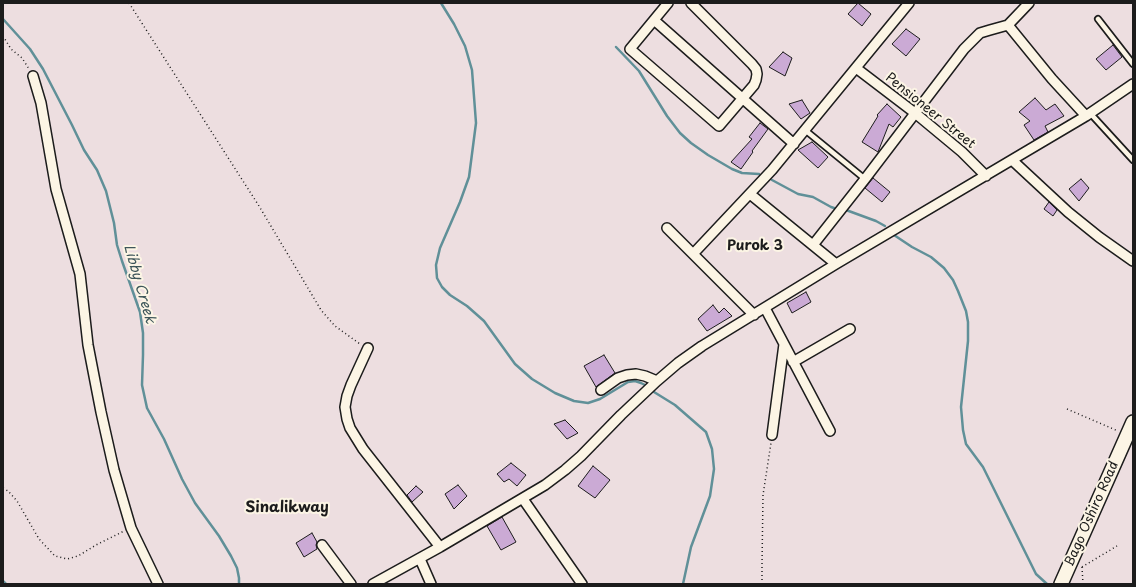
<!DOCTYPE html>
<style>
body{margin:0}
#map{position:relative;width:1136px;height:587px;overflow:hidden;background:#eddee0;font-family:"Playpen Sans",sans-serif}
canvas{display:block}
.frame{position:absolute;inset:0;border:4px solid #1c1c1c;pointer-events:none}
</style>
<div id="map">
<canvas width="1136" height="587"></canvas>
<div class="frame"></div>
</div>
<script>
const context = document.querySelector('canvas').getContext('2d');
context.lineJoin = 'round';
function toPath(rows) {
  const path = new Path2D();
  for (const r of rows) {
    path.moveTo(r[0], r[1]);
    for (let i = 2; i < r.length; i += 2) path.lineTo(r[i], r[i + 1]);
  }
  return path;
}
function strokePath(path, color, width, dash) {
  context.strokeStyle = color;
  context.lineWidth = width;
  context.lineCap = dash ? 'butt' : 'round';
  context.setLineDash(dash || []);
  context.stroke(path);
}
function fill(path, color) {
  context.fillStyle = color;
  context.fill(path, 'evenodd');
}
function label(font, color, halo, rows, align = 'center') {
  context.font = font + ' "Playpen Sans",sans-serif';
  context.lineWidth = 4;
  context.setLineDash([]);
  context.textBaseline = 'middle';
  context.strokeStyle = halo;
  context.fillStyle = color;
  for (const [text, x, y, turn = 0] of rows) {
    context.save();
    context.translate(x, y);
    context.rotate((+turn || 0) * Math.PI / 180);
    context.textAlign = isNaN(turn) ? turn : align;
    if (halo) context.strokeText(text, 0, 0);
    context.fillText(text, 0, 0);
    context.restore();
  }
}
strokePath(toPath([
 [441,3,454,24,465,46,472,70,476,123,469,177,460,202,440,248,436,265,437,278,442,287,450,295,467,306,484,321,515,364,532,379,555,393,574,401,588,403,600,399,628,382,635,381,641,383,647,386],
 [3,19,30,49,43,69,72,125,84,150,97,170,106,191,114,223,117,245,122,261,140,312,143,333,143,355,142,385,147,408,164,439,182,479,195,503,219,536,231,556,237,568,239,578,239,584],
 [616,47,639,71,667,116,680,133,691,143,708,155,732,169,742,173,759,174],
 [772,180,798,194,813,197,831,207,834,208],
 [846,210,876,221,885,226],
 [894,235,912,247,931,257,944,268,953,280,958,291,966,311,968,322,968,341,961,407,963,430,966,444,983,467,1036,574,1047,584],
 [654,392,675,405,706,432,712,449,714,469,710,496,691,547,683,584],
 [3,581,6,584]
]), '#609098', 2.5);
const building = toPath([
 [858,3,871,14,862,26,848,14,858,3],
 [906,29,920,39,906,56,892,44,906,29],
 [1113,45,1122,57,1106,70,1096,59,1113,45],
 [783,52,792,58,785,76,769,67,783,52],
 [1035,98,1046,110,1055,104,1064,116,1045,126,1048,132,1034,140,1024,125,1030,121,1019,112,1035,98],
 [802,100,810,113,801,119,789,104,802,100],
 [887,104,901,117,893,127,889,124,878,152,862,142,878,116,877,115,887,104],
 [760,123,768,129,752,151,753,152,741,169,731,162,752,139,749,137,760,123],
 [812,142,828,157,818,168,798,150,812,142],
 [873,178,890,192,882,202,865,188,873,178],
 [1081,179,1089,188,1079,201,1069,189,1081,179],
 [1049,202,1057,210,1053,216,1044,209,1049,202],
 [806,292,811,302,792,313,787,303,806,292],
 [713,305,719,313,724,308,732,316,707,331,698,319,713,305],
 [604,355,615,373,596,387,584,366,604,355],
 [565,420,578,433,567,439,554,424,565,420],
 [511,463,526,475,517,486,509,479,504,482,497,474,511,463],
 [593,466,610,480,595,498,578,486,593,466],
 [458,485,467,496,454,509,445,494,458,485],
 [416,486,423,492,412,502,407,495,416,486],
 [502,517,516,542,501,550,487,526,502,517],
 [312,533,317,542,316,545,317,549,304,557,296,543,312,533]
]);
fill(building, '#cbaad5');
strokePath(building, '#1c1c1c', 1);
const lane = toPath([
 [1098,19,1133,64],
 [1090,113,1133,160],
 [805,130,865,179]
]);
const street = toPath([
 [668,3,630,49,719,126,754,85,756,80,757,74,756,69,752,64,691,3],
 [654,20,794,144],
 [1008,25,1052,79,1086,116],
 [856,68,915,113,962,152,986,176],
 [33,76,41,103,56,189,80,274,88,345,101,412,114,470,131,528,158,584],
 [1012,160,1068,212,1099,237,1133,261],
 [750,194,836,264],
 [667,228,754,315],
 [813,245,865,179,964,49,980,33,990,30,1008,25,1029,3],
 [693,254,772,170,909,3],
 [765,308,830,431],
 [368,348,351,385,347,396,345,407,347,419,350,428,363,449,440,547],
 [793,362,850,329],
 [601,390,618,378,627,375,636,374,645,376,657,381],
 [772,435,784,344],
 [523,499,582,584],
 [322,545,351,584],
 [420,559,431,584],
 [373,584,440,547,545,485,565,470,581,456,621,415,657,381,678,363,702,346,836,264,1086,116,1133,84]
]);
const secondary = toPath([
 [1061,584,1133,422]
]);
strokePath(lane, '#1c1c1c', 8);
strokePath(street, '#1c1c1c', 12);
strokePath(secondary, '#1c1c1c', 16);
strokePath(toPath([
 [129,3,259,206,321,310,335,326,360,344],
 [3,36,11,49,22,58,29,69],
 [1067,409,1118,431],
 [3,488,8,491,17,501,39,539,55,556,67,559,78,556,96,545,124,531],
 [1082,567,1117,546],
 [1082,567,1083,584],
 [762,584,762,565,763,495,771,443]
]), '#1c1c1c', 1.5, [1, 3]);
strokePath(lane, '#fcf5e5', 4.5);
strokePath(street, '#fcf5e5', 9);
strokePath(secondary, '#fcf5e5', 13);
label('13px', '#1c1c1c', '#fcf5e5', [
 ["Pensioneer Street",930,111,39],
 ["Bago Oshiro Road",1092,514,-66]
]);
label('bold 14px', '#1c1c1c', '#fcf5e5', [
 ["Purok 3",755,246]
]);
label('italic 14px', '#3e565a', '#fcf5e5', [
 ["Libby Creek",139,284,74]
]);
label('bold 15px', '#1c1c1c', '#fcf5e5', [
 ["Sinalikway",287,508]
]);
</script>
